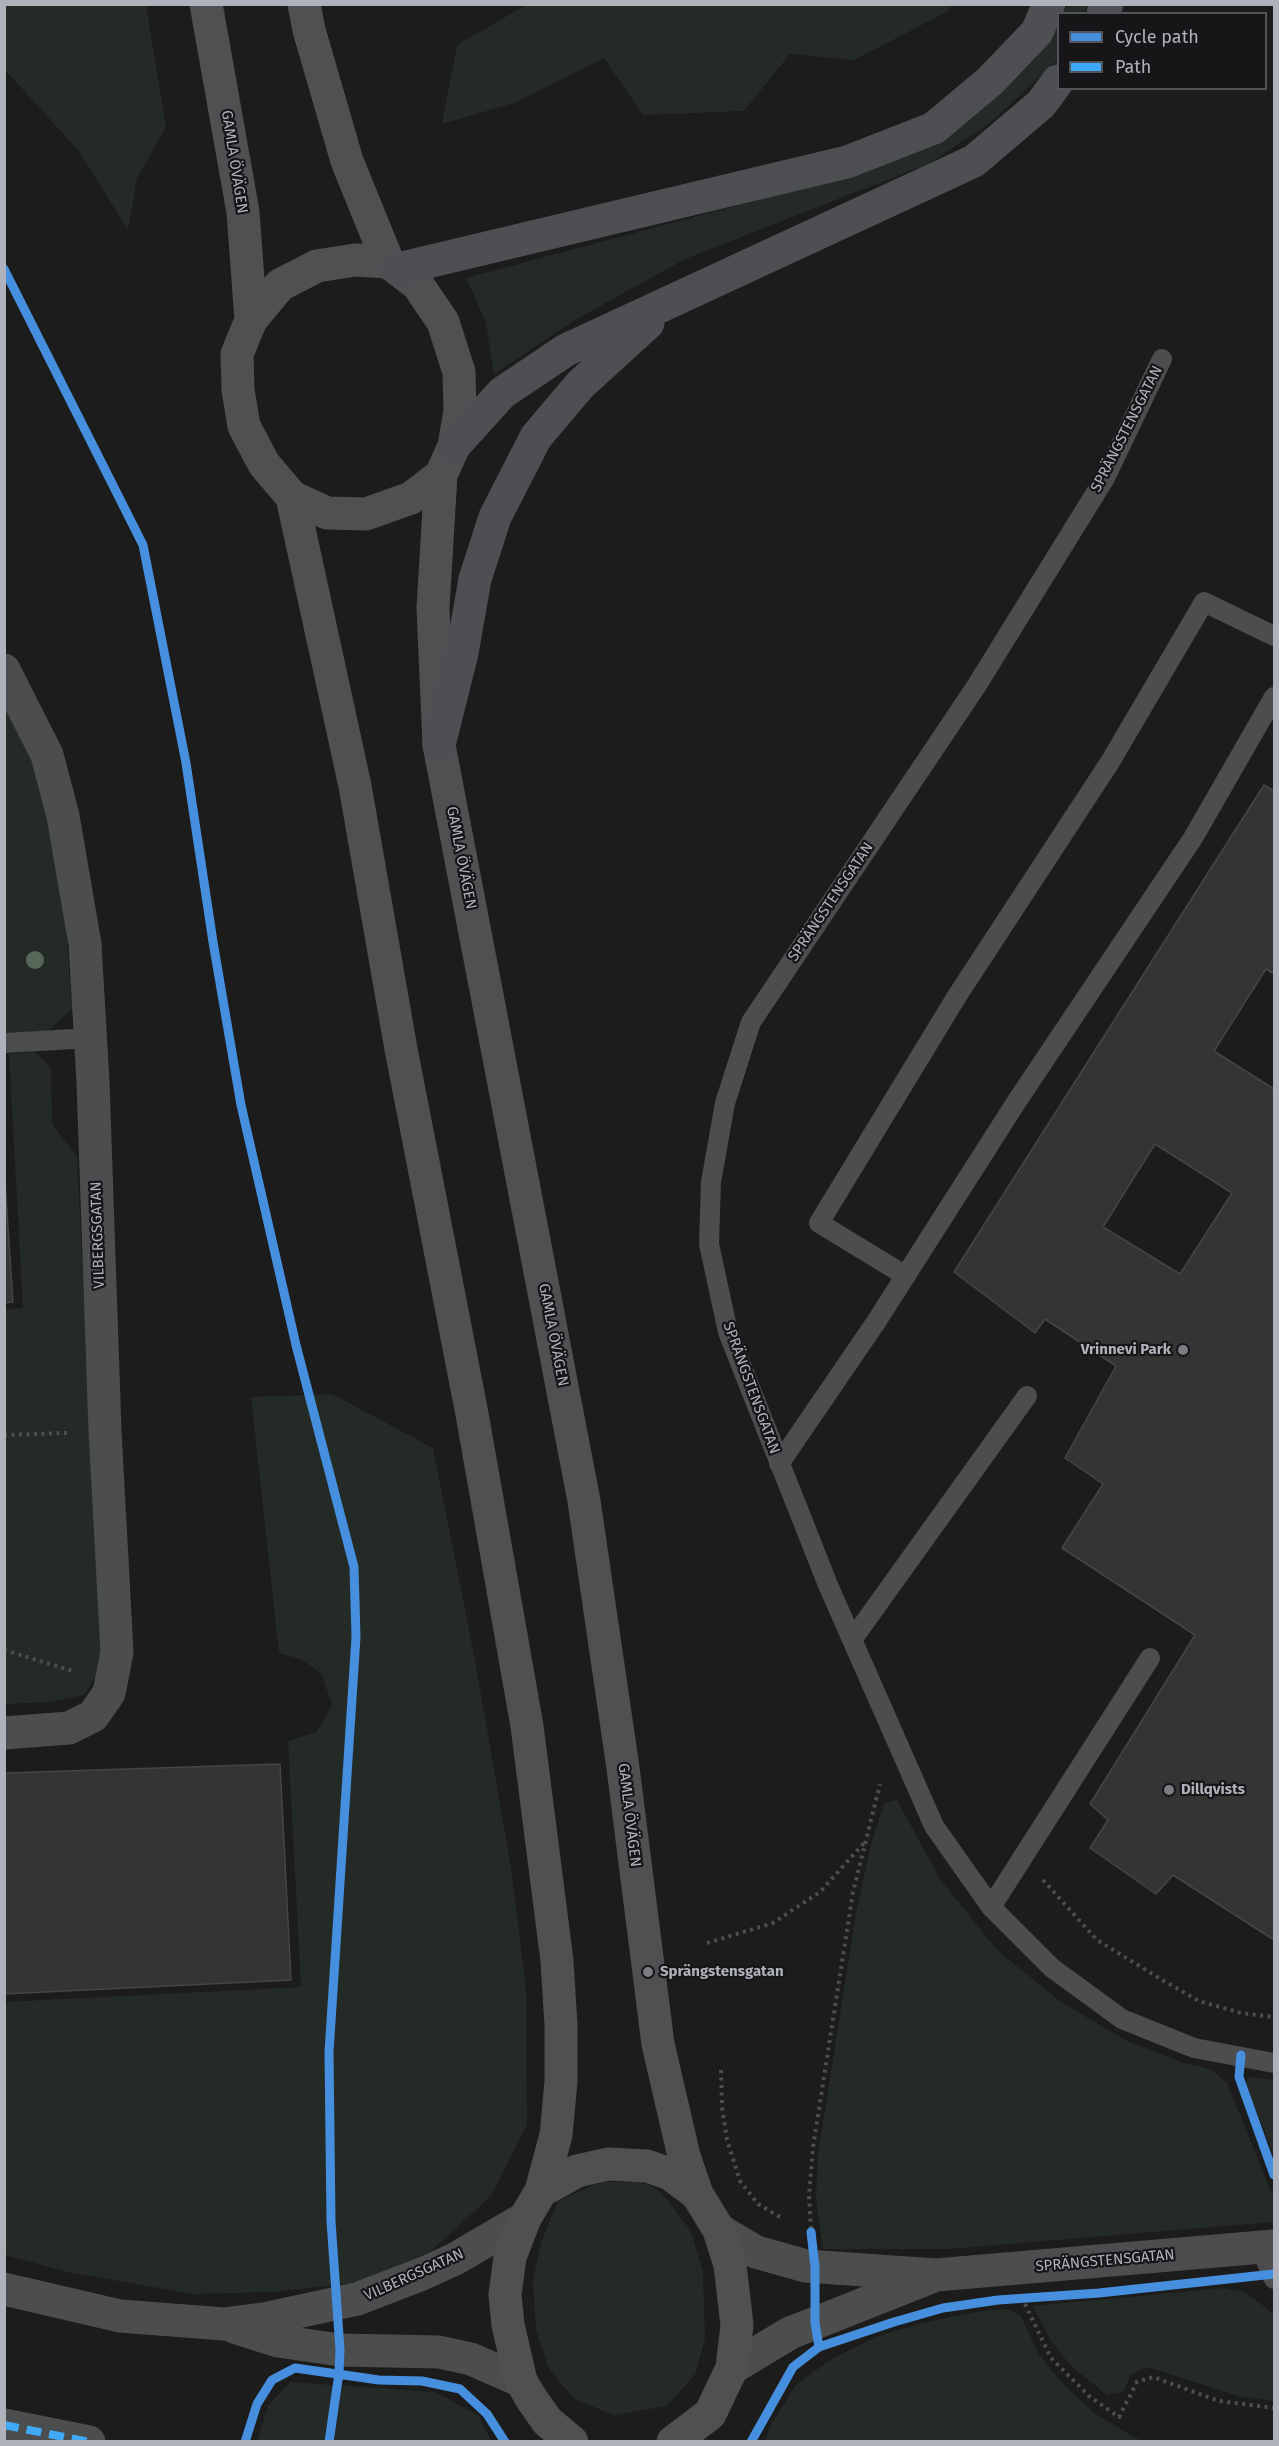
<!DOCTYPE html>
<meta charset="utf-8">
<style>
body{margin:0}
#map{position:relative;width:1279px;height:2446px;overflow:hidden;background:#1c1c1c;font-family:"Fira Sans",sans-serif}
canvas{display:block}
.frame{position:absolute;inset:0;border:6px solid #afb1bb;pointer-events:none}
.legend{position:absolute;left:1057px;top:12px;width:210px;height:78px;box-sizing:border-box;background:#161618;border:2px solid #535459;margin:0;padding:8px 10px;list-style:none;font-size:18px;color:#afb1bb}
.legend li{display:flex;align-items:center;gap:12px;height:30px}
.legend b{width:30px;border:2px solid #535459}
</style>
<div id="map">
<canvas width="1279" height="2446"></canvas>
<div class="frame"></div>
<ul class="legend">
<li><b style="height:8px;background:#468fdf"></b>Cycle path</li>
<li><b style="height:8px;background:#3fa9f5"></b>Path</li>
</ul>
</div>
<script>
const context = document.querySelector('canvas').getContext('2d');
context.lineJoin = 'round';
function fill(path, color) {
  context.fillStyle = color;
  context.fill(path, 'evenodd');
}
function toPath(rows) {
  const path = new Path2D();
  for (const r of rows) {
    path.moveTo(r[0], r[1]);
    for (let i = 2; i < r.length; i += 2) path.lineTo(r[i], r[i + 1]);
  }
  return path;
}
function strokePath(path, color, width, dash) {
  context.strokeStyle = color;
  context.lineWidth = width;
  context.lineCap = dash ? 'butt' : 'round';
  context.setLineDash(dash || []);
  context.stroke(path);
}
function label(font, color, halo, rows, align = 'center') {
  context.font = font + ' "Fira Sans",sans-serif';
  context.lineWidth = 4.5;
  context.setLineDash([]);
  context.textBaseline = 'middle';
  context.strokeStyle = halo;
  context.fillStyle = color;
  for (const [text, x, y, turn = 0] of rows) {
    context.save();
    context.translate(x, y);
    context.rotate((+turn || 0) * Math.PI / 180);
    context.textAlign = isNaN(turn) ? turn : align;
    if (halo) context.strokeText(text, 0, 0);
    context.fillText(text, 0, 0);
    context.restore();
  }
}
fill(toPath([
 [5,4,146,5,166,127,137,178,128,230,78,150,5,70],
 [526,5,526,4,953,5,943,14,854,60,790,54,744,111,643,115,604,58,517,102,442,124,457,45],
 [1068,5,1089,5,1084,13,1062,14],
 [1058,20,1058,60,991,122,930,163,685,259,575,320,494,374,486,323,466,278,788,192,964,123,1035,59],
 [4,706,33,764,55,840,65,916,72,1009,48,1031,5,1033],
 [35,1052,51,1068,52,1124,77,1156,102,1667,84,1695,51,1702,5,1704,4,1310,23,1308,9,1054],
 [332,1394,433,1448,476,1666,511,1867,526,1990,527,2124,491,2196,431,2251,366,2282,272,2292,193,2294,68,2272,5,2255,5,2002,301,1987,288,1741,317,1732,332,1705,322,1674,301,1659,279,1653,251,1397],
 [897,1800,940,1879,997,1950,1061,2002,1127,2041,1184,2063,1210,2069,1227,2083,1274,2199,1274,2222,948,2249,823,2249,816,2199,818,2155,856,1913,871,1845,884,1803],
 [1249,2077,1274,2080,1274,2155,1245,2083],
 [601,2182,641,2182,661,2192,691,2231,703,2272,705,2338,696,2373,667,2406,614,2415,574,2399,548,2367,536,2329,533,2280,541,2242,558,2201],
 [1225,2288,1245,2292,1274,2314,1274,2401,1238,2396,1148,2367,1131,2374,1123,2392,1107,2395,1071,2366,1051,2341,1033,2306],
 [1007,2309,1021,2316,1038,2353,1060,2381,1093,2412,1135,2438,1144,2441,765,2441,772,2423,796,2385,830,2360,876,2337,922,2323,975,2312],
 [290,2382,435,2392,478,2415,491,2441,257,2441,268,2406]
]), '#242b26');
const building = toPath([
 [1264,785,1274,791,1274,974,1266,969,1214,1051,1274,1089,1274,1940,1173,1875,1156,1894,1090,1848,1108,1820,1090,1804,1195,1635,1062,1548,1103,1484,1065,1458,1116,1366,1045,1319,1035,1333,954,1272,1264,785],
 [1155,1144,1232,1193,1180,1274,1103,1227,1155,1144],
 [4,1168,13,1302,4,1303,4,1168],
 [280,1764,291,1980,4,1994,4,1773,280,1764]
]);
fill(building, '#343434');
strokePath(building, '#454548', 1.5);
strokePath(toPath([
 [4,1435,67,1433],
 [4,1650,76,1672],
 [1043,1880,1097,1940,1164,1981,1199,2001,1241,2013,1274,2017],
 [707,1943,773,1923,820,1892,864,1843],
 [721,2070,722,2107,727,2140,740,2181,758,2204,780,2217],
 [811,2229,809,2196,813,2147,853,1892,880,1784],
 [1025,2304,1051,2358,1089,2396,1119,2417,1137,2382,1153,2377,1219,2401,1274,2408]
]), '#4d4e50', 4, [3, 4.5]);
strokePath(toPath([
 [1162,359,1105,478,977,685,751,1022,725,1103,711,1182,709,1244,728,1332,828,1585,934,1826,991,1907,1052,1968,1122,2019,1194,2048,1274,2063],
 [4,1043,91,1038],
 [906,1276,819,1223,957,996,1110,762,1204,602,1274,636],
 [779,1464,876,1322,1017,1101,1193,838,1274,697],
 [852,1640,1027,1396],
 [991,1907,1150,1658],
 [1260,2247,1274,2279]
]), '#4c4d4e', 20);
strokePath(toPath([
 [4,670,47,755,63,816,85,944,93,1082,105,1431,117,1652,109,1693,93,1716,69,1728,4,1733],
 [719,2230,756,2252,806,2266,936,2275,1274,2246],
 [4,2289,120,2316,224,2324,269,2318,357,2299,422,2274,455,2259,525,2218],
 [234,2327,278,2341,340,2350,439,2352,471,2359,521,2381],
 [732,2368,790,2333,929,2278],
 [4,2425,89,2442]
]), '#4c4d4e', 33);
strokePath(toPath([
 [206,4,243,212,251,320],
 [304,4,309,30,347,161,388,262],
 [355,260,388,262,418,285,443,322,459,372,460,411,454,446,441,475,411,498,366,514,327,513,292,497,264,464,244,426,238,390,237,354,251,320,280,285,317,266,355,260],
 [441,475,433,608,439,745,584,1501,623,1768,658,2044,684,2156,697,2194],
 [292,497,355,786,401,1049,472,1414,527,1726,557,1961,561,2025,561,2082,556,2135,541,2191],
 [572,2442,547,2421,531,2398,521,2381,508,2325,505,2295,510,2257,525,2218,541,2191,577,2171,608,2164,647,2166,670,2174,697,2194,719,2230,730,2265,737,2325,732,2368,710,2414,673,2442]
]), '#505053', 33);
strokePath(toPath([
 [1103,14,1107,4],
 [398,269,847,162,934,128,990,81,1037,32,1049,4],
 [454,446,502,393,566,350,974,161,1041,104,1058,81],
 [439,745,462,653,475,579,495,517,536,437,580,385,648,323]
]), '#4e4f52', 33);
strokePath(toPath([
 [4,2425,89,2442]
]), '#3fa9f5', 8, [15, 8]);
strokePath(toPath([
 [4,269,143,545,186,763,213,942,241,1105,296,1345,354,1567,356,1637,329,2052,331,2221,340,2350,339,2373,329,2442],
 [1241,2055,1239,2077,1274,2175],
 [811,2232,815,2267,815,2323,819,2347],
 [245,2442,257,2404,272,2380,295,2368,379,2380,422,2381,460,2389,487,2414,505,2442],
 [751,2442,793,2367,819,2347,894,2322,943,2308,998,2300,1099,2293,1274,2274]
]), '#468fdf', 9);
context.fillStyle = '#57675a';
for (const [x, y] of [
 [35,960]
]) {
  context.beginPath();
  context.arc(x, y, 9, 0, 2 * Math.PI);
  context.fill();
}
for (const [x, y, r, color] of [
 [1183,1350,6,"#7c7d83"],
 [1169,1790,6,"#7c7d83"],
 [648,1972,6,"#7c7d83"]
]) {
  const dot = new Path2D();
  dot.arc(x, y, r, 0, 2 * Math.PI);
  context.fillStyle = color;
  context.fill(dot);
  strokePath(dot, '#161618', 2);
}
label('15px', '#afb1bb', '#161618', [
 ["GAMLA ÖVÄGEN",234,162,81],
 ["SPRÄNGSTENSGATAN",1127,429,-63],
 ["GAMLA ÖVÄGEN",461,858,79],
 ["SPRÄNGSTENSGATAN",831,902,-56],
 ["VILBERGSGATAN",98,1235,-92],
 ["GAMLA ÖVÄGEN",553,1335,79],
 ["SPRÄNGSTENSGATAN",751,1388,70],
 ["GAMLA ÖVÄGEN",629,1815,83],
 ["SPRÄNGSTENSGATAN",1105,2261,-5],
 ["VILBERGSGATAN",414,2275,-24]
]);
label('bold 15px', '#afb1bb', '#161618', [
 ["Vrinnevi Park",1171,1350,"right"],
 ["Dillqvists",1181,1790],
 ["Sprängstensgatan",660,1972]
], 'left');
</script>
